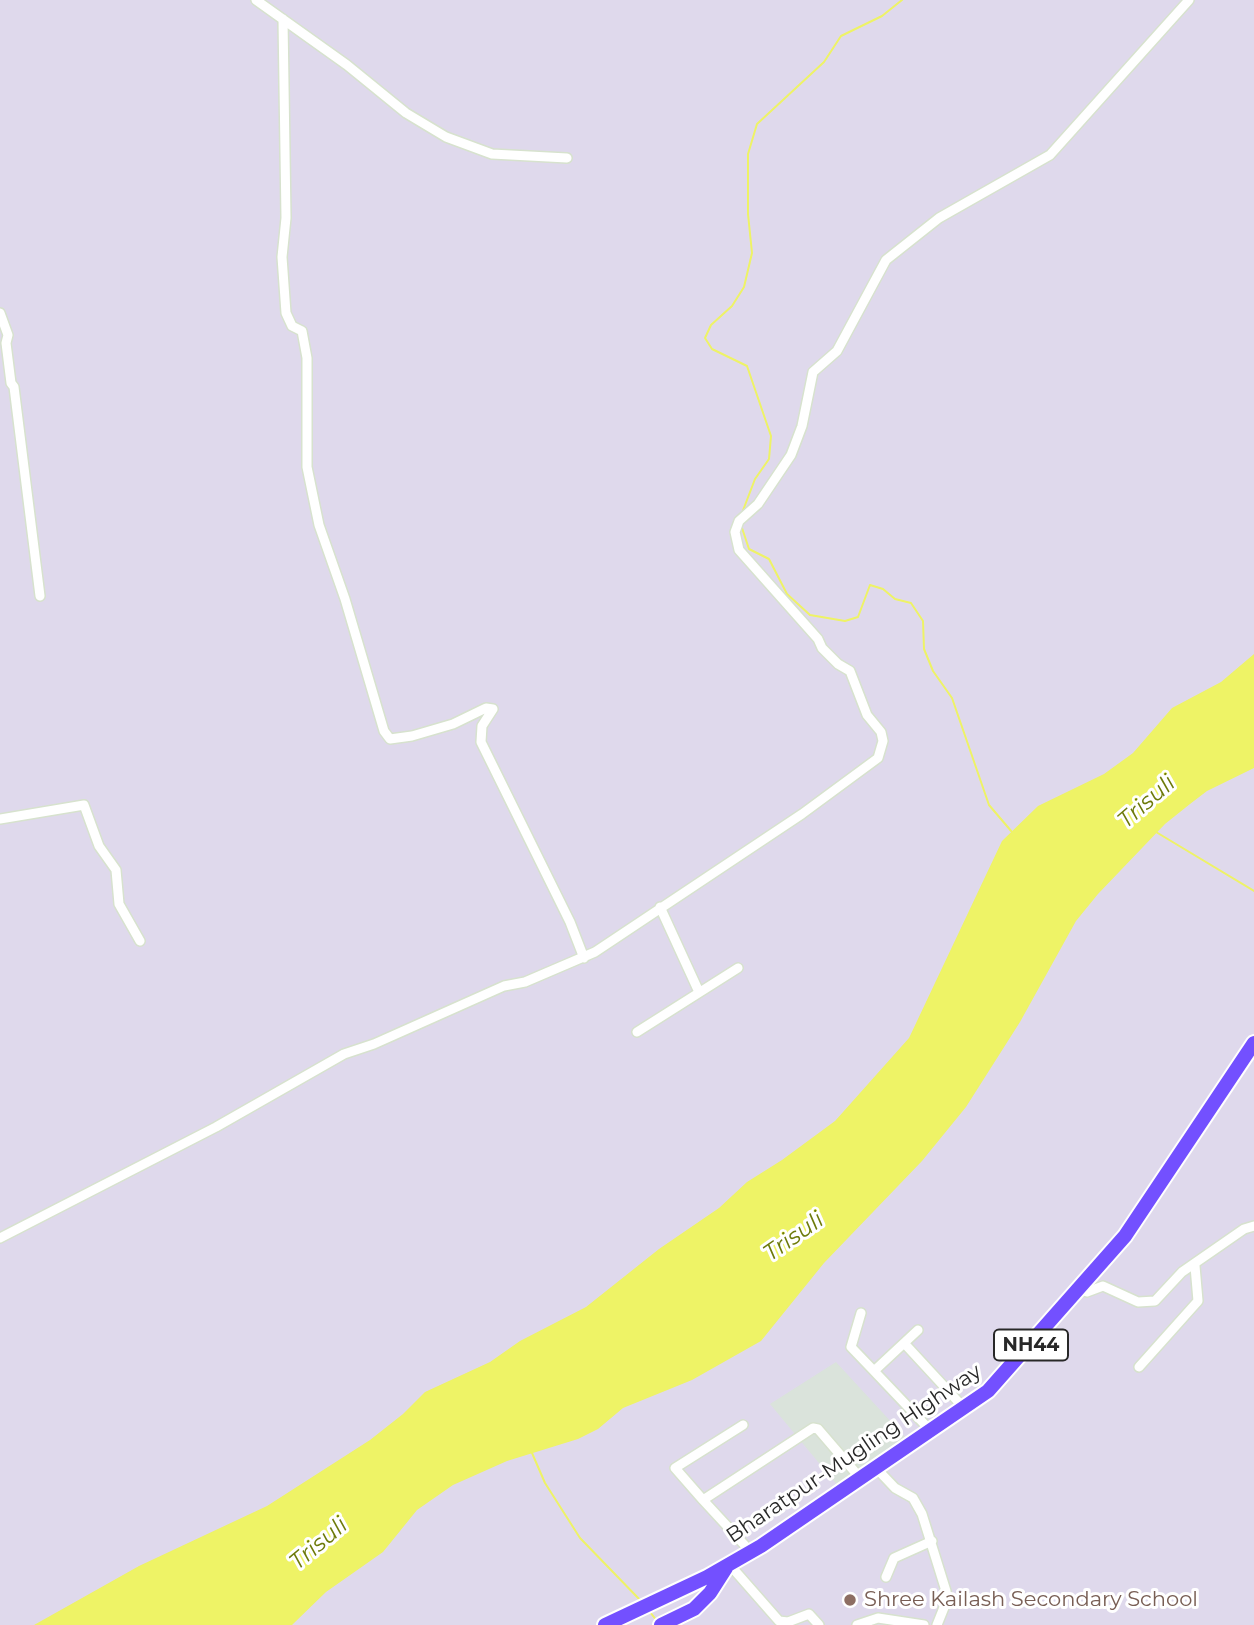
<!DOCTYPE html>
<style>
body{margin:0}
canvas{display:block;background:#dfd9ec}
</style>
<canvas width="1254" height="1625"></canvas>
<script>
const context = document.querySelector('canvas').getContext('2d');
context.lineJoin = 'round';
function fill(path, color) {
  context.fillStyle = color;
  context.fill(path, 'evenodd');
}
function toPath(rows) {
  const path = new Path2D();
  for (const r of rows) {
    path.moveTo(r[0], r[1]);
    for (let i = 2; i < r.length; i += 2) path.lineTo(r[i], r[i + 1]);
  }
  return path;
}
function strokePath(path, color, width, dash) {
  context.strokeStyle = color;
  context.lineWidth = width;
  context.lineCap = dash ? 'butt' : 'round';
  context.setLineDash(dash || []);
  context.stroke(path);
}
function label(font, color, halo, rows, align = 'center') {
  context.font = font + ' Montserrat,sans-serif';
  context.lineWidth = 6;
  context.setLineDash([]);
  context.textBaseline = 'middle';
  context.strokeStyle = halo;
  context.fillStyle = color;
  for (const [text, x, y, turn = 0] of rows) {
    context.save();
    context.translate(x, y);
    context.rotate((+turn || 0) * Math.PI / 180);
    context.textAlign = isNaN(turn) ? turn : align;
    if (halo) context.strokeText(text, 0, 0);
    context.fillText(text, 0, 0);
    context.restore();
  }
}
fill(toPath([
 [836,1362,906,1438,838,1486,770,1404]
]), '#dae3db');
fill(toPath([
 [1254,654,1254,768,1207,791,1190,804,1165,824,1098,894,1076,921,1020,1022,966,1107,922,1161,824,1263,761,1341,692,1380,623,1408,598,1429,578,1439,507,1461,453,1485,417,1510,383,1552,326,1592,292,1625,34,1625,139,1566,267,1506,370,1440,403,1414,425,1392,490,1362,520,1341,586,1307,659,1249,719,1208,747,1182,782,1160,835,1121,909,1038,1002,841,1038,806,1104,774,1133,753,1172,708,1221,682]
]), '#eef366');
strokePath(toPath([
 [742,513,755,479,769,459,771,436,747,366,712,349,705,338,711,325,732,306,744,287,752,253,748,214,748,154,757,124,824,62,841,36,882,16,902,0],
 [741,525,749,549,769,559,787,594,810,615,845,621,858,617,870,585,883,589,895,599,911,603,923,621,924,649,933,671,952,698,989,805,1012,832],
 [1156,832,1254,891],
 [532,1453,545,1483,580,1538,642,1602],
 [650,1612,657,1621]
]), '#eef366', 2);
const minor = toPath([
 [256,0,347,65,406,113,446,137,492,154,567,158],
 [283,19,286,218,282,257,286,313,292,326,302,331,307,358,307,467,319,525,345,599,384,731,390,739,412,736,453,724,486,708,493,709,482,726,481,742,570,922,584,958],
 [0,313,8,335,6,343,11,383,14,387,40,596],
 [0,819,84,805,99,846,116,870,119,904,140,941],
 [660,907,699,992],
 [637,1032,738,968],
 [0,1238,216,1127,344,1054,374,1044,504,986,525,982,595,952,802,814,878,758,883,741,881,732,867,715,850,671,838,664,822,648,818,639,739,550,735,532,739,521,758,504,791,455,802,426,813,372,837,351,886,260,939,218,1050,155,1189,0],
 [1076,1289,1087,1292,1103,1286,1138,1302,1155,1301,1182,1272,1244,1229,1254,1226],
 [861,1313,851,1347,874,1371],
 [918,1330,874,1371,930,1430],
 [904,1343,964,1408],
 [1139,1367,1198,1301,1195,1266],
 [743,1425,675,1468,703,1500,813,1428,818,1429,861,1479],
 [876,1468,895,1488,913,1498,922,1514,946,1591,947,1600,937,1625],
 [703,1500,751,1552],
 [729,1564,779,1621,788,1622,809,1614,819,1625],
 [886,1577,894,1558,932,1541],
 [857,1625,878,1618,924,1625]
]);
const highway = toPath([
 [605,1625,707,1577,761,1546,988,1391,1125,1236,1254,1043],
 [661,1625,694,1609,710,1593,726,1568]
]);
strokePath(minor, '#d7e2ce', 12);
strokePath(highway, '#fff', 18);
strokePath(minor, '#fff', 9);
strokePath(highway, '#7350ff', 14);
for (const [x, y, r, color] of [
 [850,1600,7,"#8d6e63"]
]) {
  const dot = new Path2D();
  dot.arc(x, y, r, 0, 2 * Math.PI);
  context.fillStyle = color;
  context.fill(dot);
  strokePath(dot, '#fff', 2.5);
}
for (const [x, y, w] of [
 [1031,1345,74]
]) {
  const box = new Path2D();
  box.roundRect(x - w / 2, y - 15.5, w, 31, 5);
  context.fillStyle = '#fff';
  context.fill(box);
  strokePath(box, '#282828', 2);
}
label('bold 19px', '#282828', null, [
 ["NH44",1031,1345]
]);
label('21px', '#282828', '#fff', [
 ["Bharatpur-Mugling Highway",854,1454,-34]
]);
label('21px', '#785e54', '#fff', [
 ["Shree Kailash Secondary School",864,1600]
], 'left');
label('italic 23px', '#6d7a0a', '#fff', [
 ["Trisuli",1147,802,-41],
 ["Trisuli",794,1237,-35],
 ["Trisuli",319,1544,-40]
]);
</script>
